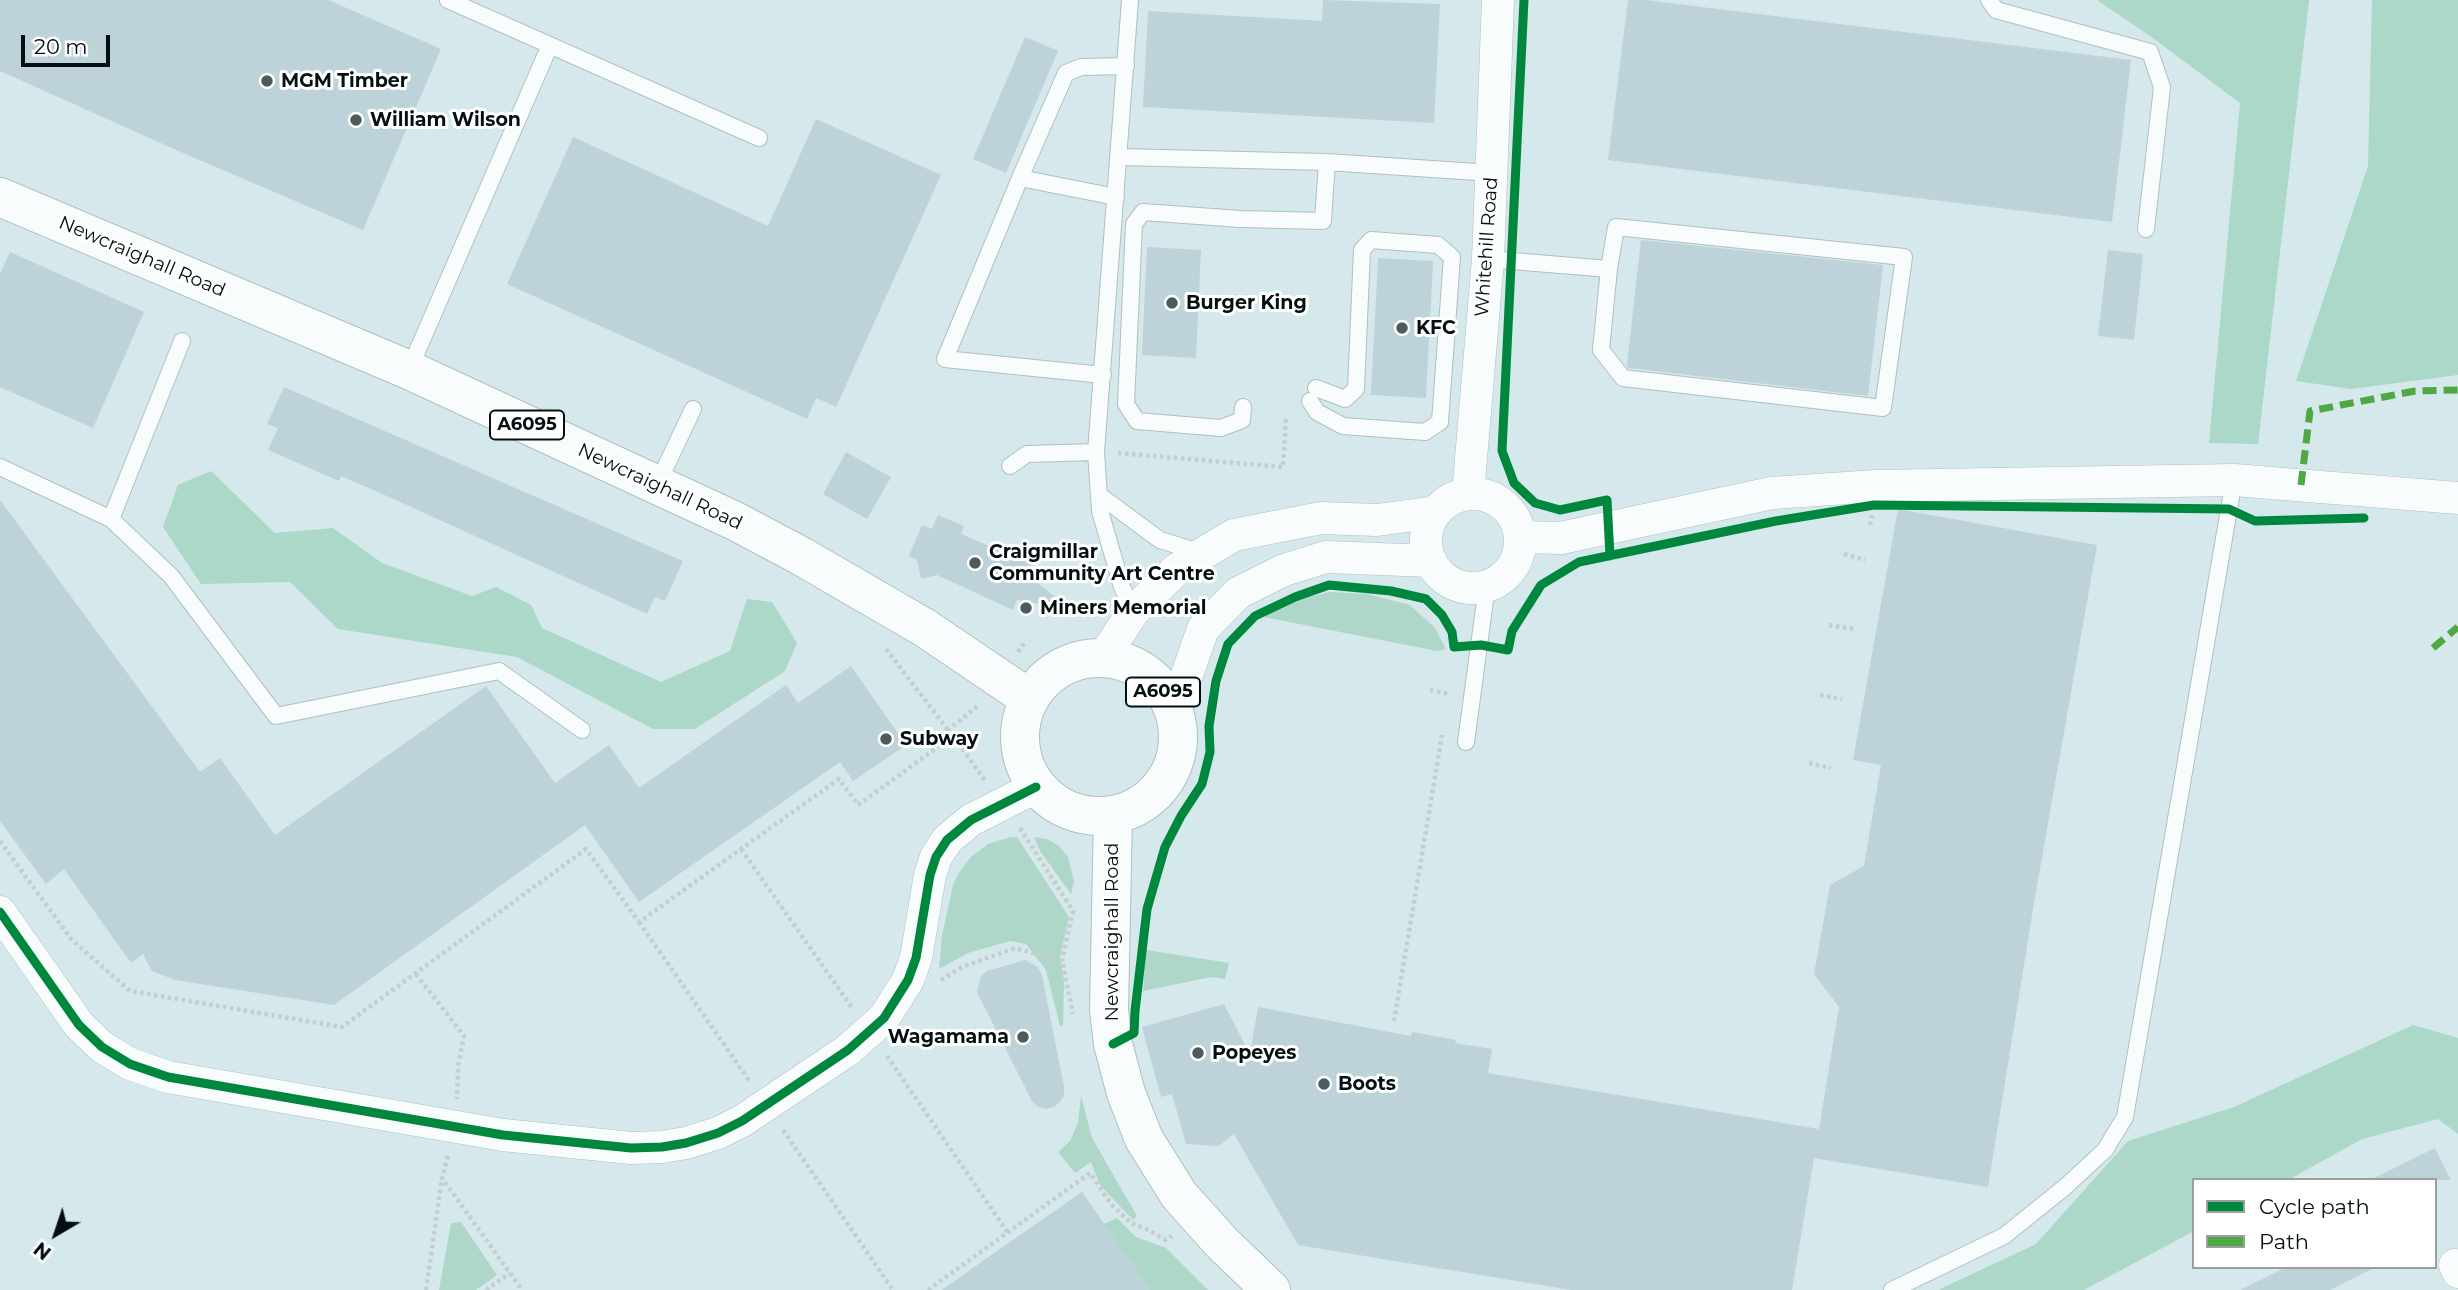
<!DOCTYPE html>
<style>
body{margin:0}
#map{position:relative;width:2458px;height:1290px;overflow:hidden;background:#d5e8eb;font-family:Montserrat,sans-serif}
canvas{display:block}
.legend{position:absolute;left:2192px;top:1178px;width:245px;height:91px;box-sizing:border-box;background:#fff;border:2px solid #9b9fa0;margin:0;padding:9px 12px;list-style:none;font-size:21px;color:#040f11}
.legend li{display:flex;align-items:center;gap:14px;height:35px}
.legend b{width:35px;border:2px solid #9b9fa0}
.north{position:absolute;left:21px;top:1199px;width:70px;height:70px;-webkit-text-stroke:5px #fff;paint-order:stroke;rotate:219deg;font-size:19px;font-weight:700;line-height:28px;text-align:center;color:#040f11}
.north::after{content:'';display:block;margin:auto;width:24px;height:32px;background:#040f11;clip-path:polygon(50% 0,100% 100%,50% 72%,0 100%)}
.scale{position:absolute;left:21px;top:35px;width:89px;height:32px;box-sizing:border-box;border:4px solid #040f11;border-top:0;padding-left:9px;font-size:21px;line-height:24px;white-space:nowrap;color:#040f11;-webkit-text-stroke:5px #fff;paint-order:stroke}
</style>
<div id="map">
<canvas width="2458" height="1290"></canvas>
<ul class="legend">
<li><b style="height:9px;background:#00873e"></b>Cycle path</li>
<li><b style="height:9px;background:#50a842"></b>Path</li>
</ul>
<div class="north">N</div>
<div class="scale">20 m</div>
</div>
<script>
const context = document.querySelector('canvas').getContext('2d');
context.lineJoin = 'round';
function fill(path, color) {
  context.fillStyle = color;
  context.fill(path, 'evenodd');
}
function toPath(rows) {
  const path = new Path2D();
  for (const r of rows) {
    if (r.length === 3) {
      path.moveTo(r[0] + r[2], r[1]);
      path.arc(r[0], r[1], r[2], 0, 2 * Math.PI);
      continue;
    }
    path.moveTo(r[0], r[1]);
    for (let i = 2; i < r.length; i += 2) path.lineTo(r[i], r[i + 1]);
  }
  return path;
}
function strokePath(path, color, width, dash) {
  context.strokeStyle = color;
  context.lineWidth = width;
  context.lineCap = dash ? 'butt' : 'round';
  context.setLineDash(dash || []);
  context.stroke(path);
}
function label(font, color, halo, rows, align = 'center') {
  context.font = font + ' Montserrat,sans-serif';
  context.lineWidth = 6;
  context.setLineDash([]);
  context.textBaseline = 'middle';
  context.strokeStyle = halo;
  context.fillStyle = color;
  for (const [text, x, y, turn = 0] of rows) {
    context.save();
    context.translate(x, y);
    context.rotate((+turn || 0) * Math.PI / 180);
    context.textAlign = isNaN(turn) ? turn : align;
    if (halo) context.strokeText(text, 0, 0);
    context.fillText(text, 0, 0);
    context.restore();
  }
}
fill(toPath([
 [1330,592,1367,594,1410,605,1435,628,1446,649,1437,651,1264,617,1279,604],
 [1011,837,1017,837,1069,917,1060,957,1064,981,1063,1025,1060,1026,1046,970,1026,944,1010,941,968,953,939,969,942,936,953,885,960,871,971,857,988,844],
 [1034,837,1047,839,1059,846,1068,857,1074,881,1071,894,1040,851],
 [1146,950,1229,963,1225,979,1211,977,1143,991],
 [1081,1096,1092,1138,1137,1216,1133,1220,1100,1185,1091,1162,1075,1173,1058,1152,1070,1141,1078,1123],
 [1117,1218,1136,1237,1166,1248,1208,1290,1150,1290,1104,1224],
 [461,1222,497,1275,476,1290,439,1290,451,1223]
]), '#aed6c9');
fill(toPath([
 [2097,0,2309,0,2258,444,2209,443,2240,103,2150,36],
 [2372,0,2458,0,2458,375,2351,389,2296,381,2368,166],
 [211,471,275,533,333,528,382,563,472,596,496,587,531,605,542,628,661,682,730,651,747,599,772,602,797,643,785,671,695,729,653,729,517,657,338,629,290,582,201,584,163,527,178,485],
 [2413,1025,2458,1038,2458,1134,2438,1119,2362,1139,2288,1180,2194,1180,2194,1231,2084,1290,1938,1290,2036,1244,2128,1141,2234,1107]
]), '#abd8c8');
fill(toPath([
 [0,0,328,0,441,49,363,230,183,153,0,71],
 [1323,0,1440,4,1434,123,1143,107,1148,11,1322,21],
 [1628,0,1645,0,2131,60,2112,222,1608,160],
 [1025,37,1058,51,1006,173,973,159],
 [816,119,941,175,836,407,816,398,807,419,507,284,573,137,768,226],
 [1641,240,1883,265,1868,396,1629,368,1627,366],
 [1147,247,1201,250,1196,358,1142,355],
 [2108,250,2143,254,2134,340,2098,336],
 [10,252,144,312,93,428,0,387,0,274],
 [1378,258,1433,261,1426,398,1371,395],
 [284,387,683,561,665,601,655,597,647,614,389,497,341,476,339,481,268,450,278,428,267,424],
 [846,452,891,477,867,519,823,494],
 [0,500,200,772,220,758,275,835,486,686,555,783,609,745,639,788,786,685,798,703,851,666,906,745,853,781,840,762,639,902,585,825,334,1005,175,980,152,971,143,954,131,963,64,869,46,884,0,821],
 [1898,509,2097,545,2035,897,1988,1187,1814,1158,1792,1290,1571,1290,1298,1245,1234,1134,1219,1146,1186,1144,1172,1094,1161,1097,1142,1027,1224,1004,1250,1054,1258,1007,1411,1036,1412,1032,1456,1040,1455,1043,1492,1049,1488,1073,1819,1129,1839,1007,1814,974,1830,885,1864,866,1881,765,1853,760],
 [938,515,964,526,961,534,1032,564,1028,575,1070,609,1017,600,1013,610,937,575,921,579,917,560,909,556,922,525,932,529],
 [1025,960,1038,967,1042,975,1064,1087,1064,1096,1060,1102,1054,1107,1046,1109,1038,1107,1032,1101,977,992,981,976,987,971],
 [2435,1148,2451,1180,2370,1180],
 [1082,1192,1150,1290,942,1290,994,1253],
 [2287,1267,2376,1267,2330,1290,2240,1290]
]), '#bed2d9');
const service = toPath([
 [448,0,759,138],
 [1130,0,1096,452,1100,511,1122,587,1133,612],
 [1989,0,1996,10,2150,52,2162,87,2146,229],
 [1119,157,1327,162,1492,173],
 [1020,178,1066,73,1081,67,1126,66],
 [1616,227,1904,257,1883,408,1623,378,1601,350,1609,269,1616,227],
 [1488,259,1609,269],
 [409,370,550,45],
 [1103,375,945,359,1020,178,1116,197],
 [1310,401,1317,412,1343,426,1425,432,1440,422,1452,257,1438,245,1371,240,1362,250,1356,389,1345,399,1316,388],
 [1243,407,1242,420,1221,428,1137,421,1126,404,1134,224,1143,212,1240,219,1323,221,1327,162],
 [1010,466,1027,454,1096,452],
 [0,467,111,519,171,576,276,716,499,671,582,730],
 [657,485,693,409],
 [1099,495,1160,540,1202,553],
 [111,519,182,341],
 [1466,742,1487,586],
 [1892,1290,2004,1236,2065,1187,2105,1150,2125,1117,2234,480]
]);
const minor = toPath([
 [1468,494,1488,259,1498,0],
 [1473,541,47],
 [1520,537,1561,538,1772,493,1876,486,2234,480,2458,498],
 [1103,658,1133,612,1177,569,1234,535,1321,518,1377,520,1436,512],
 [1174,712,1203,629,1238,593,1284,570,1326,557,1431,561],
 [0,912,79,1025,102,1047,130,1064,168,1077,503,1135,631,1148,662,1147,686,1143,718,1133,742,1121,848,1050,884,1018,908,980,916,958,930,875,936,857,947,840,971,820,1036,787],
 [2455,1265,2458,1272]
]);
const primary = toPath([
 [0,197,409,370,735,521,801,556,925,628,1030,699],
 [1099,737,79],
 [1113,815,1109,1010,1113,1044,1126,1093,1144,1139,1179,1195,1222,1243,1271,1290]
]);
strokePath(service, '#b0bfc1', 18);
strokePath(minor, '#b0bfc1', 33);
strokePath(primary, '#b0bfc1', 40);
strokePath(toPath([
 [1118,453,1283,467,1286,416],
 [1870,525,1872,515],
 [1844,554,1865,560],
 [1829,625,1854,629],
 [886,649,948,730],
 [1018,652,1025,642],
 [1430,690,1449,694],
 [1820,695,1842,699],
 [953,736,948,730,980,704],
 [1809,763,1831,768],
 [1020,828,1073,911,1062,961],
 [0,841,71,939,130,991,342,1027,586,849,639,922,839,779,858,805,953,736,986,782],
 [741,849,853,1009],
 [639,922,750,1082],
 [416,974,464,1036,458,1066,457,1099],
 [941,980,962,967,1015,948,1062,961,1073,1014],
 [1394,1021,1442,735],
 [887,1056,1008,1233],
 [783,1130,893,1290],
 [448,1156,442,1178,522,1290],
 [426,1290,442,1178],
 [486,1290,510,1273],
 [928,1290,1090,1173,1111,1204,1131,1223,1146,1229,1166,1240,1172,1236]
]), '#c7cdce', 4.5, [3.5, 3.5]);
strokePath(service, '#f9fcfc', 16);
strokePath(minor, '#f9fcfc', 32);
strokePath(primary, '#f9fcfc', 38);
strokePath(toPath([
 [2301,485,2310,411,2415,391,2458,390],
 [2433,648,2458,627]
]), '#50a842', 7, [14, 7]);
strokePath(toPath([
 [1524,0,1502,451,1514,483,1535,503,1560,510,1607,500,1610,556],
 [0,912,79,1025,102,1047,130,1064,168,1077,503,1135,631,1148,662,1147,686,1143,718,1133,742,1121,848,1050,884,1018,908,980,916,958,930,875,936,857,947,840,971,820,1036,787],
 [1113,1044,1134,1033,1135,1011,1147,909,1165,847,1181,816,1202,784,1210,752,1209,726,1216,681,1228,644,1255,616,1295,597,1329,585,1391,591,1426,599,1442,615,1452,632,1454,647,1481,645,1508,650,1512,631,1541,585,1579,562,1776,521,1874,505,2229,509,2255,521,2364,518]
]), '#00873e', 9);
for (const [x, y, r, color] of [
 [267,81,7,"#4d5b5d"],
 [356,120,7,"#4d5b5d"],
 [1172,303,7,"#4d5b5d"],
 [1402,328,7,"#4d5b5d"],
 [975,563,7,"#4d5b5d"],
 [1026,608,7,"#4d5b5d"],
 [886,739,7,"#4d5b5d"],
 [1023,1037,7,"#4d5b5d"],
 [1198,1053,7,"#4d5b5d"],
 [1324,1084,7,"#4d5b5d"]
]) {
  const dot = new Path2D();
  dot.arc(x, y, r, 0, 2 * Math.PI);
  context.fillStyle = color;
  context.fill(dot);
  strokePath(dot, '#fff', 2.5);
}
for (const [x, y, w] of [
 [527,425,74],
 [1163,692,74]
]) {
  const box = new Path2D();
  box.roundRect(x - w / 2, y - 14.5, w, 29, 5);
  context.fillStyle = '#fff';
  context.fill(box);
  strokePath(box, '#040f11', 2);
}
label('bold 18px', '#040f11', null, [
 ["A6095",527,425],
 ["A6095",1163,692]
]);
label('bold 19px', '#040f11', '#fff', [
 ["MGM Timber",281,81],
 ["William Wilson",370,120],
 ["Burger King",1186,303],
 ["KFC",1416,328],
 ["Craigmillar",989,552],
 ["Community Art Centre",989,574],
 ["Miners Memorial",1040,608],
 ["Subway",900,739],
 ["Wagamama",1009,1037,"right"],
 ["Popeyes",1212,1053],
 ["Boots",1338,1084]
], 'left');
label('19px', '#040f11', '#fff', [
 ["Whitehill Road",1487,247,-86],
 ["Newcraighall Road",142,257,23],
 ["Newcraighall Road",660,487,25],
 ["Newcraighall Road",1112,932,-90]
]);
</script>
